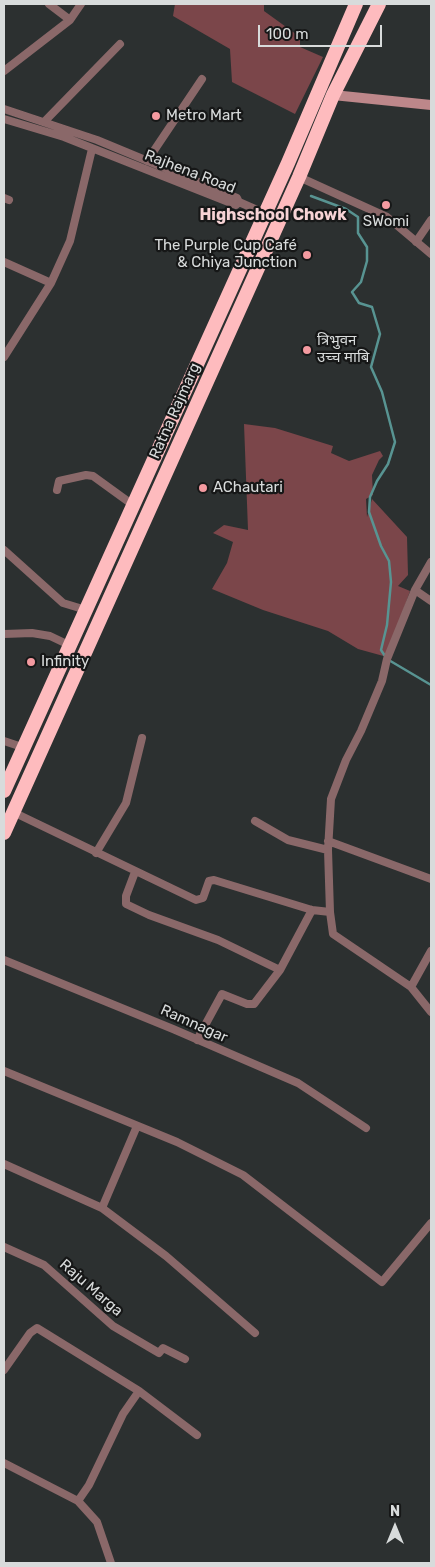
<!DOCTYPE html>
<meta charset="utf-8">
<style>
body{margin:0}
#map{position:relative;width:435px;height:1567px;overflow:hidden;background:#2c3030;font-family:Rubik,sans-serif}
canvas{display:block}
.frame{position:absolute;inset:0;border:5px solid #d8dbdb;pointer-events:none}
.north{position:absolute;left:370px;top:1502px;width:50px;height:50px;-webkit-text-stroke:4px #161717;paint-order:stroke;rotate:0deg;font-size:14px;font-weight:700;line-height:20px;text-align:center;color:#d8dbdb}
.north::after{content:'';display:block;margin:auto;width:18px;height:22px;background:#d8dbdb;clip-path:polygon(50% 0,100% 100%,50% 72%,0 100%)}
.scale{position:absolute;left:258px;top:25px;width:124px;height:22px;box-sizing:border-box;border:2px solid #d8dbdb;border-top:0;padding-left:6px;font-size:15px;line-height:18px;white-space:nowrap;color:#d8dbdb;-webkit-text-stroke:4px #161717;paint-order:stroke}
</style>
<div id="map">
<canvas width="435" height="1567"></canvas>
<div class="frame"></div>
<div class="north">N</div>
<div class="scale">100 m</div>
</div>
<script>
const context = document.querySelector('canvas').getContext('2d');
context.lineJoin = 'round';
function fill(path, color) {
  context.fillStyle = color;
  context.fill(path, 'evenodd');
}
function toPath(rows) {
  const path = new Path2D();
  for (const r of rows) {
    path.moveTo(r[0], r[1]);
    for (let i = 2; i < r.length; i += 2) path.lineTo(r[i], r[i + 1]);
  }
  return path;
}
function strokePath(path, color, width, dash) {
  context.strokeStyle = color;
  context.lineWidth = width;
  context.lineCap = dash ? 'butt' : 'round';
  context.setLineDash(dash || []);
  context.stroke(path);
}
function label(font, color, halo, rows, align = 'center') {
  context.font = font + ' Rubik,"Noto Sans Devanagari",sans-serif';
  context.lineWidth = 4.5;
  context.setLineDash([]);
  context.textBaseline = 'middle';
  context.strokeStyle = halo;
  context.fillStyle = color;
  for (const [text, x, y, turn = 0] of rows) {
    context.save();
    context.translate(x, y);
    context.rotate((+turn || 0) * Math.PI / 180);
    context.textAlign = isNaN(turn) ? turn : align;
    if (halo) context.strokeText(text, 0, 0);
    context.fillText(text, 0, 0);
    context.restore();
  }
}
fill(toPath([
 [175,4,264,4,264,11,300,37,300,47,323,57,295,114,232,82,230,49,173,16],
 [244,424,275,428,333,446,331,453,349,461,380,451,383,456,379,460,372,475,373,495,366,499,367,517,372,499,407,537,408,575,398,586,410,591,387,657,358,649,328,631,263,610,212,589,227,563,233,542,213,533,224,525,248,530]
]), '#7b464a');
strokePath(toPath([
 [311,196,346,209,358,217,358,233,367,247,367,261,361,282,352,292,359,303,372,307,380,334,371,367,382,392,395,442,388,464,377,481,370,497,369,512,381,546,389,561,391,582,387,625,381,650,387,659,431,685]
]), '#589492', 2.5);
strokePath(toPath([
 [49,4,70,20],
 [4,71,70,20,81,4],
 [4,109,97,140,237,198,239,202,236,205,64,137,4,119],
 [44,122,120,44],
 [147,161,202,79],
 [299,177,387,217,431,254],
 [4,198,9,200],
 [239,202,264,213],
 [416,242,431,220],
 [4,262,51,283,70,241,92,149],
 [4,357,51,283],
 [57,490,59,481,86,475,93,476,133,505],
 [4,550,63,603,86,610],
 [415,590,431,601],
 [4,634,32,633,50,636,69,645],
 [4,741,22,747],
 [13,812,196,900,203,898,209,881,214,880,312,910,330,912,328,850,331,799,346,760,361,731,382,681,387,659,415,590,431,562],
 [255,821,288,840,328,850],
 [328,841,431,879],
 [96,853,126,803,142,738],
 [135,872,126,896,126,904,149,915,218,940,280,970],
 [330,912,333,934,411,987,431,1012],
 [4,960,173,1029,298,1083,366,1128],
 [411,987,431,951],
 [197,1040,222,994,247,1004,254,1004,280,970,312,910],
 [4,1071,177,1142,243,1175,382,1282,431,1223],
 [4,1164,102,1208,137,1126],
 [102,1208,166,1256,255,1333],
 [4,1247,44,1265,113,1326,159,1353,163,1348,185,1359],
 [4,1370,30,1333,37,1328,139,1391],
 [4,1463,78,1501,97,1522,111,1563],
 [78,1501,89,1485,123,1414,139,1391,197,1435]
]), '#8a6869', 8);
strokePath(toPath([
 [333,95,431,105]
]), '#bd878a', 10);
strokePath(toPath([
 [4,791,288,163,356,4],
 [4,833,299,177,333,95,379,4]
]), '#febbbe', 14);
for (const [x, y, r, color] of [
 [156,116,5,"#f49aa0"],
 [386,205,5,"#f49aa0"],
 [307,255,5,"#f49aa0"],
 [307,350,5,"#f49aa0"],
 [203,488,5,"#f49aa0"],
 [31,662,5,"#f49aa0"]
]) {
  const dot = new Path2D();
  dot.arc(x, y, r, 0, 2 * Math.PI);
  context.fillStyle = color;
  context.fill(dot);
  strokePath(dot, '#161717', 2);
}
label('15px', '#d8dbdb', '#161717', [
 ["Metro Mart",166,116],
 ["SWomi",386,222,"center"],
 ["The Purple Cup Café",297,246,"right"],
 ["& Chiya Junction",297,263,"right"],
 ["त्रिभुवन",317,341],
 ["उच्च माबि",317,358],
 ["AChautari",213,488],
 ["Infinity",41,662]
], 'left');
label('15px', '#d8dbdb', '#161717', [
 ["Rajhena Road",190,172,21],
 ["Ratna Rajmarg",175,411,-66],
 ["Ramnagar",194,1024,24],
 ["Raju Marga",91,1288,41]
]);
label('bold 16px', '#f7d3d5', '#161717', [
 ["Highschool Chowk",273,215]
]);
</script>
